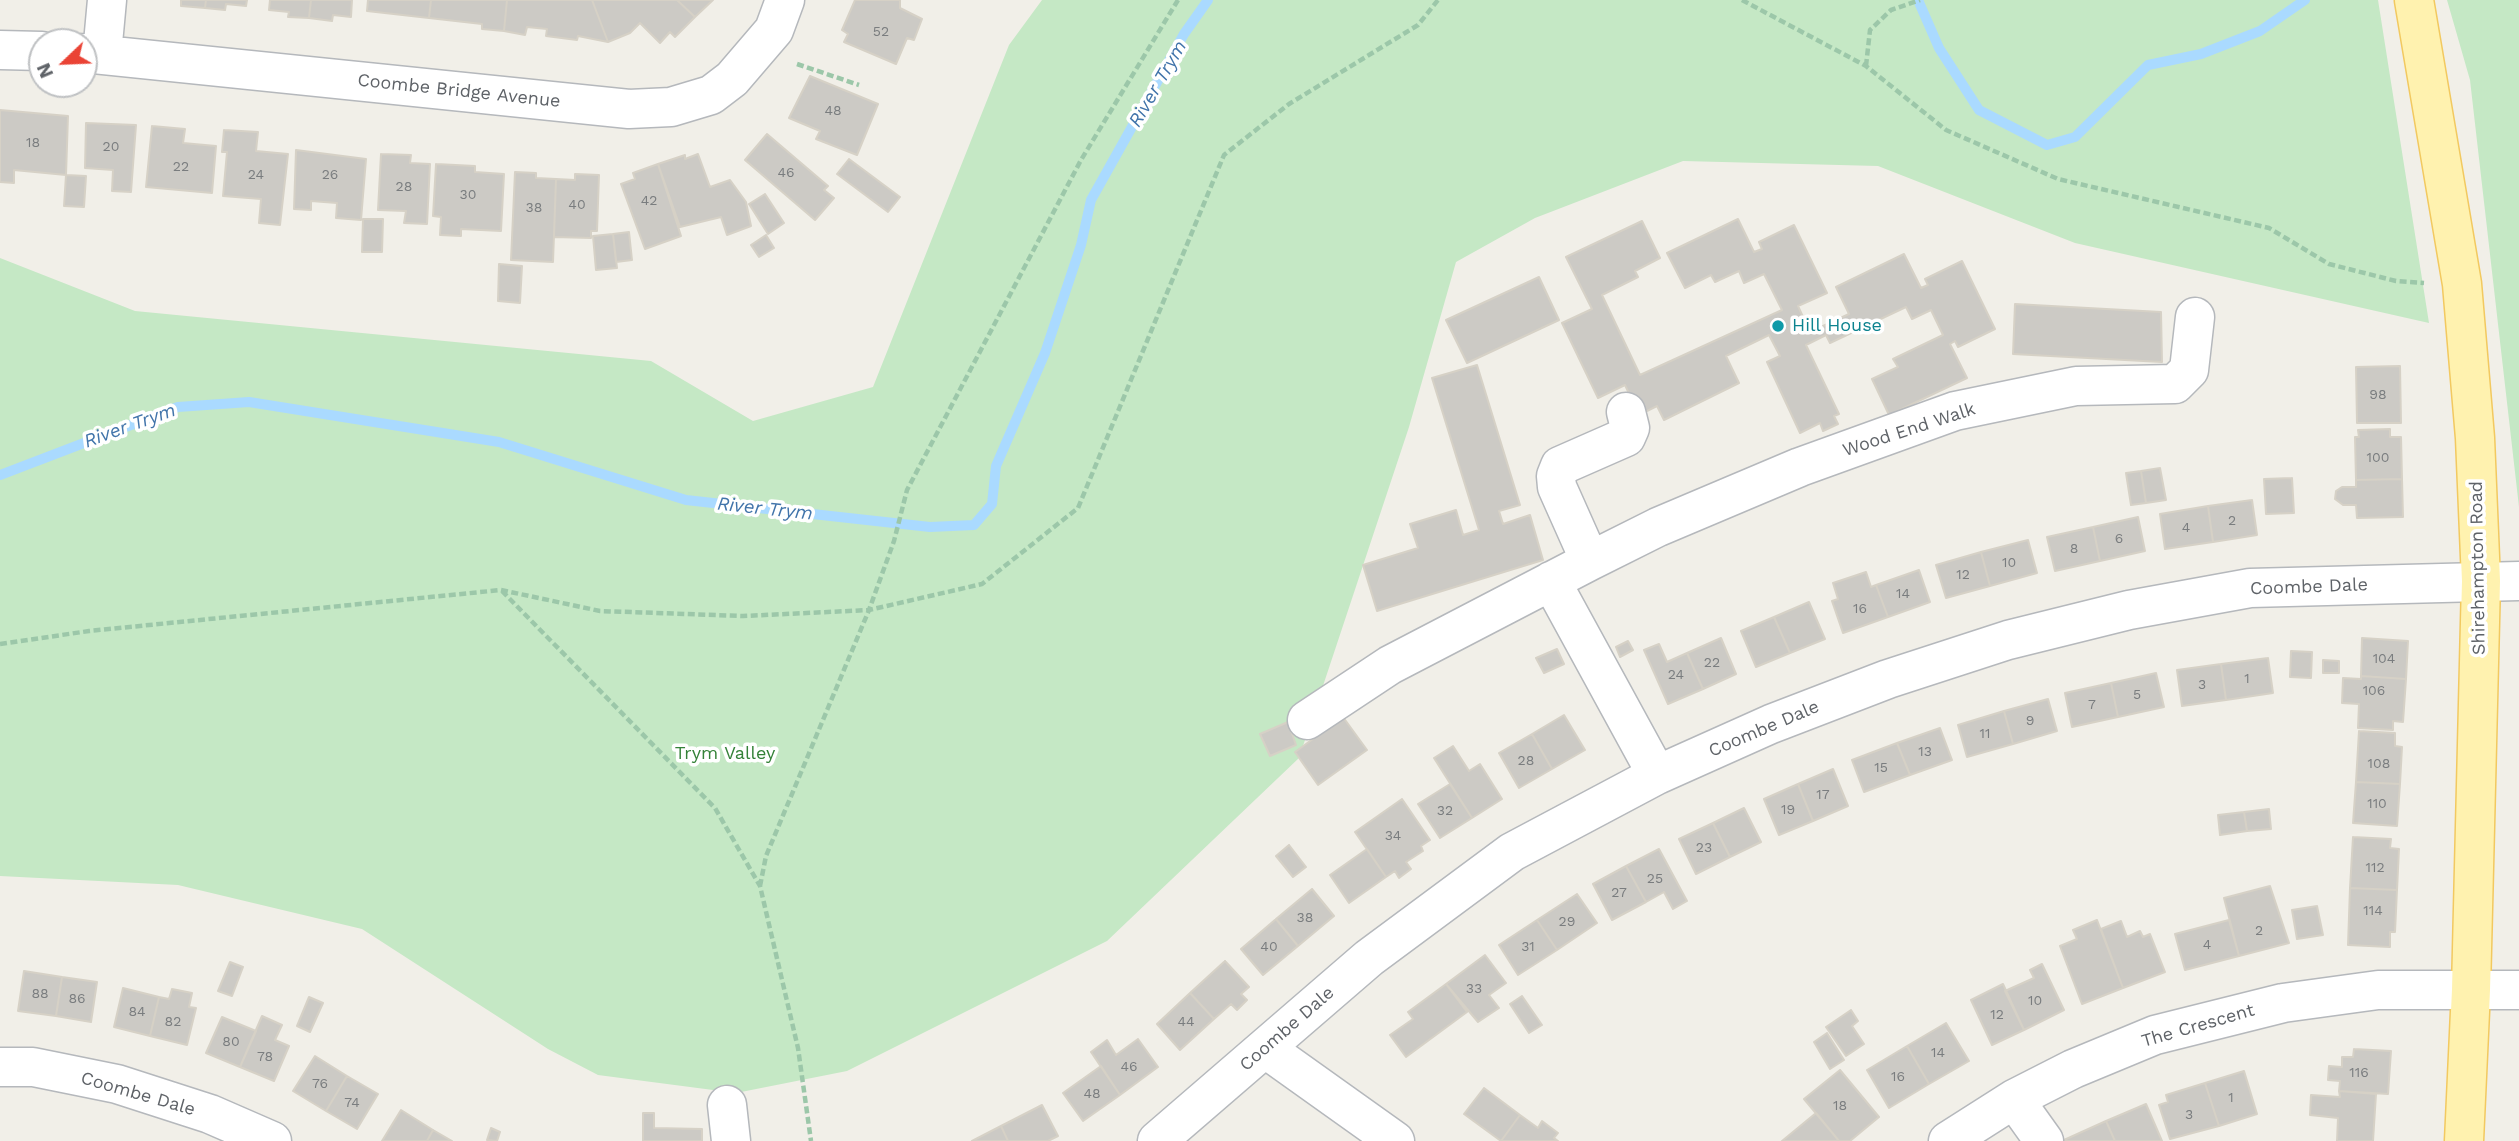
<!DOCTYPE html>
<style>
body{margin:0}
#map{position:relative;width:2519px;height:1141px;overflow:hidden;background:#f1efe8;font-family:"Work Sans",sans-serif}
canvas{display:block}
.north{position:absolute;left:28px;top:28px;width:70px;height:70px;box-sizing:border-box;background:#fff;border:2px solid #bfc1c3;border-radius:50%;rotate:247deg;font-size:19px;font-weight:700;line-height:28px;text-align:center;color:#5f6368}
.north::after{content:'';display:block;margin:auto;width:24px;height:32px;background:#ea4335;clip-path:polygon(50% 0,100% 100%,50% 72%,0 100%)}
</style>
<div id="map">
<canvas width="2519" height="1141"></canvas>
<div class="north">N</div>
</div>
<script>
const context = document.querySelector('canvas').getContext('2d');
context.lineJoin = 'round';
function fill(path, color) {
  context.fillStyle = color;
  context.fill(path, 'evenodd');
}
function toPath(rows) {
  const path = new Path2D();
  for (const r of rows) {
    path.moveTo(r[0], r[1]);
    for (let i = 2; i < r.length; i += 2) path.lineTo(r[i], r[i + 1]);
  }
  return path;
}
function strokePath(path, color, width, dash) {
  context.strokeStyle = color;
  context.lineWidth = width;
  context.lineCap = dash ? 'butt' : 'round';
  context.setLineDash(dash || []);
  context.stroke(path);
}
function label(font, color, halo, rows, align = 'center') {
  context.font = font + ' "Work Sans",sans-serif';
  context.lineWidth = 7;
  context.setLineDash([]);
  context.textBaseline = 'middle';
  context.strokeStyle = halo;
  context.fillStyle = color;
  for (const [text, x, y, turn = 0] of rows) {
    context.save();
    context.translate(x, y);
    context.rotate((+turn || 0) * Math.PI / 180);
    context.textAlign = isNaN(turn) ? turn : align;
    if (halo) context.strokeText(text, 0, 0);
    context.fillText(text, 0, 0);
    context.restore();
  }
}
fill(toPath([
 [1042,0,2378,0,2429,323,2075,243,1878,166,1683,161,1535,218,1456,262,1409,427,1299,758,1107,941,847,1071,736,1093,598,1075,548,1049,362,929,178,885,0,876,0,258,135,311,651,361,753,421,873,387,1009,45],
 [2447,0,2519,0,2519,507,2470,80]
]), '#c5e8c5');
strokePath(toPath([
 [1918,0,1939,48,1979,110,2047,145,2075,137,2148,65,2201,54,2260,31,2305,0],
 [0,475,178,407,249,402,499,442,686,500,930,527,974,525,992,504,996,466,1045,353,1081,245,1091,200,1184,34,1208,0]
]), '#aadaff', 10);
const building = toPath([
 [181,0,206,0,205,8,181,6,181,0],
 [206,0,247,0,246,6,226,4,225,10,205,8,206,0],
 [270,0,311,0,309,18,288,17,289,12,269,10,270,0],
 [311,0,352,0,351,17,333,15,332,21,309,18,311,0],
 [368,0,431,0,429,18,367,11,368,0],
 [431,0,507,0,504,31,482,29,482,24,429,18,431,0],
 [507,0,592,0,608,42,578,36,577,40,546,36,547,29,527,27,525,35,504,31,507,0],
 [592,0,677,0,695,17,675,37,670,32,660,43,640,23,630,33,608,42,592,0],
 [677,0,713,0,695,17,677,0],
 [855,0,900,0,900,8,922,19,914,40,907,38,896,64,844,42,848,34,842,30,855,0],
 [810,76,878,104,857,155,816,139,820,131,789,118,810,76],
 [0,110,68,116,66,175,14,170,14,183,0,182,0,110],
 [86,123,136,125,131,192,112,191,113,170,85,168,86,123],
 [152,126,185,129,183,143,216,146,212,193,146,187,152,126],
 [224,130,258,132,256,151,288,154,280,225,259,223,261,199,223,196,227,152,222,152,224,130],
 [767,134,828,186,824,190,834,198,815,220,745,160,767,134],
 [296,150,366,159,361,220,336,218,337,203,311,201,311,210,294,209,296,150],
 [381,154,411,155,410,163,430,164,427,224,404,223,406,211,378,210,381,154],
 [698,154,710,187,730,180,746,202,751,226,727,235,721,217,680,227,658,164,685,155,685,159,698,154],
 [849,159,900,197,888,212,837,174,849,159],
 [436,164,475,166,475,172,504,174,501,231,461,229,461,236,440,235,441,217,433,216,436,164],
 [658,164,681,236,645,249,621,184,635,179,633,173,658,164],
 [515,172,536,173,536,178,556,179,553,262,511,260,515,172],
 [575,174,599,175,597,231,591,231,591,238,554,237,556,179,575,180,575,174],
 [66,175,86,176,84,207,64,206,66,175],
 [765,194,784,223,768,234,749,204,765,194],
 [363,219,383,219,382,252,362,252,363,219],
 [1738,219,1754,252,1762,249,1759,242,1794,225,1827,293,1798,306,1810,332,1849,314,1836,287,1904,254,1921,288,1928,285,1925,279,1962,261,1995,329,1958,347,1955,341,1950,344,1967,378,1889,415,1872,379,1898,367,1893,359,1943,335,1931,310,1912,319,1906,307,1830,343,1826,335,1806,345,1839,414,1834,416,1838,424,1823,431,1820,423,1800,433,1767,362,1780,356,1769,335,1726,356,1739,383,1664,420,1657,406,1639,415,1625,385,1598,398,1562,323,1592,309,1566,257,1642,221,1660,258,1635,271,1638,277,1602,295,1640,375,1782,310,1764,274,1744,283,1739,271,1715,282,1711,275,1685,288,1667,253,1738,219],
 [629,232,632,260,616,262,613,234,629,232],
 [613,234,617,268,596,270,593,236,613,234],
 [766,235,774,248,759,257,751,245,766,235],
 [499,264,522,266,520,303,498,301,499,264],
 [1539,277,1559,320,1467,363,1446,320,1539,277],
 [2015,304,2161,312,2162,362,2013,354,2015,304],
 [1477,365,1520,505,1499,511,1503,524,1530,515,1543,560,1377,611,1363,565,1418,548,1410,524,1456,510,1463,535,1479,530,1432,378,1477,365],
 [2400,366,2401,423,2357,423,2356,367,2400,366],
 [2390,429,2390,437,2401,437,2402,479,2356,480,2355,437,2359,437,2358,430,2390,429],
 [2160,468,2166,500,2146,503,2141,471,2160,468],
 [2141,471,2146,503,2131,505,2126,473,2141,471],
 [2292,478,2294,513,2266,514,2264,479,2292,478],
 [2402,479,2403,517,2357,518,2356,505,2343,505,2335,499,2336,491,2342,487,2356,487,2356,480,2402,479],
 [2252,500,2257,535,2213,542,2208,506,2252,500],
 [2208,506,2213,542,2165,549,2160,514,2208,506],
 [2138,517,2145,551,2100,561,2093,527,2138,517],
 [2093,527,2100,561,2055,571,2047,537,2093,527],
 [2028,540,2037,573,1990,586,1981,552,2028,540],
 [1981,552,1990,586,1946,598,1936,565,1981,552],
 [1919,570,1930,602,1888,617,1876,585,1919,570],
 [1866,572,1871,587,1876,585,1888,617,1843,633,1832,601,1838,599,1833,583,1866,572],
 [1809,602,1825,639,1790,653,1774,617,1809,602],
 [1774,617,1790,653,1756,667,1741,631,1774,617],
 [1721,638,1736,674,1703,689,1687,653,1721,638],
 [2362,638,2408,641,2406,679,2361,676,2362,638],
 [1628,641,1633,650,1620,657,1616,647,1628,641],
 [1659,644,1667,662,1687,653,1703,689,1668,704,1644,650,1659,644],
 [1557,649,1564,664,1544,673,1536,658,1557,649],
 [2291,651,2312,652,2311,678,2290,677,2291,651],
 [2268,658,2273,693,2226,700,2221,664,2268,658],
 [2323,660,2339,661,2339,673,2323,673,2323,660],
 [2221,664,2226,700,2182,706,2177,670,2221,664],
 [2156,673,2164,707,2118,717,2111,683,2156,673],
 [2361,676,2406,679,2403,722,2393,721,2393,730,2358,728,2359,704,2342,703,2343,678,2361,679,2361,676],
 [2111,683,2118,717,2072,727,2065,693,2111,683],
 [2048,699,2057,731,2013,744,2004,711,2048,699],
 [2004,711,2013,744,1967,757,1958,725,2004,711],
 [1564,715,1585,750,1552,769,1532,734,1564,715],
 [1343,717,1367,750,1318,785,1295,752,1343,717],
 [1288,722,1296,745,1270,756,1260,734,1288,722],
 [1940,728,1952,760,1910,775,1897,743,1940,728],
 [2359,731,2395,733,2395,746,2402,747,2400,784,2356,782,2359,731],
 [1532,734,1552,769,1519,788,1499,753,1532,734],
 [1897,743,1910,775,1864,792,1852,760,1897,743],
 [1453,746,1469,771,1480,764,1502,799,1472,818,1434,758,1453,746],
 [1833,769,1848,806,1813,821,1798,784,1833,769],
 [2356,782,2400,784,2397,826,2353,823,2356,782],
 [1450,784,1472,818,1440,838,1418,804,1450,784],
 [1798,784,1813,821,1779,835,1764,799,1798,784],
 [1402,799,1430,840,1421,846,1423,851,1406,862,1411,869,1399,878,1395,871,1386,877,1355,832,1402,799],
 [1744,808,1761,842,1730,857,1713,823,1744,808],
 [2269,809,2271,829,2247,831,2244,812,2269,809],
 [2244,812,2247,831,2220,835,2218,815,2244,812],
 [1713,823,1730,857,1696,874,1679,839,1713,823],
 [2353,837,2391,839,2390,848,2399,849,2397,890,2350,888,2353,837],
 [1289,845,1306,867,1293,877,1276,856,1289,845],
 [1367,849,1386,877,1349,903,1330,875,1367,849],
 [1659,849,1687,901,1673,909,1664,892,1646,902,1626,866,1659,849],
 [1626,866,1646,902,1612,920,1593,884,1626,866],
 [2270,886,2289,943,2239,956,2224,898,2270,886],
 [2350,888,2397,890,2395,932,2390,932,2390,947,2348,945,2350,888],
 [1312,889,1334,916,1298,946,1276,919,1312,889],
 [1577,894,1597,923,1557,950,1537,920,1577,894],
 [2317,906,2323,935,2297,939,2292,910,2317,906],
 [1276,919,1298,946,1263,975,1241,949,1276,919],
 [1537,920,1557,950,1518,975,1499,945,1537,920],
 [2097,920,2123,988,2082,1004,2060,946,2077,939,2073,930,2097,920],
 [2229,920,2239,956,2185,970,2175,934,2229,920],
 [2121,921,2127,937,2140,931,2143,937,2150,934,2165,972,2123,988,2101,929,2121,921],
 [1485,955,1506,983,1489,995,1499,1008,1478,1022,1446,984,1485,955],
 [1225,961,1249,987,1241,994,1247,1000,1237,1010,1231,1004,1214,1019,1190,993,1225,961],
 [230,962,243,967,232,996,218,991,230,962],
 [2042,964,2064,1010,2024,1030,2005,991,2034,978,2030,970,2042,964],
 [24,971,62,977,56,1016,18,1011,24,971],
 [62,977,97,982,91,1022,56,1016,62,977],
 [1446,984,1467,1012,1406,1057,1390,1035,1413,1019,1408,1012,1446,984],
 [2003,984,2024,1030,1992,1045,1971,1000,2003,984],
 [123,988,159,997,150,1036,114,1027,123,988],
 [172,989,192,993,189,1007,196,1008,187,1045,150,1036,159,997,169,999,172,989],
 [1190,993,1214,1019,1180,1050,1157,1024,1190,993],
 [1522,996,1542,1025,1529,1033,1510,1004,1522,996],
 [309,997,323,1003,310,1032,297,1026,309,997],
 [1851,1010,1858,1021,1852,1026,1864,1044,1846,1056,1826,1027,1851,1010],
 [262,1016,282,1025,275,1040,289,1046,274,1081,240,1067,262,1016],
 [222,1017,256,1031,240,1067,206,1053,222,1017],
 [1946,1023,1969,1061,1929,1084,1907,1046,1946,1023],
 [1827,1033,1844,1060,1830,1069,1814,1042,1827,1033],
 [1138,1039,1158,1067,1120,1095,1091,1052,1107,1040,1116,1055,1138,1039],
 [1907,1046,1929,1084,1889,1108,1867,1070,1907,1046],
 [2354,1049,2391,1051,2388,1094,2339,1091,2340,1081,2328,1080,2329,1066,2342,1067,2342,1057,2353,1057,2354,1049],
 [315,1056,347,1076,326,1111,293,1091,315,1056],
 [1101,1066,1120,1095,1083,1121,1063,1093,1101,1066],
 [1840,1070,1879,1117,1850,1141,1839,1141,1804,1099,1840,1070],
 [2244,1071,2257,1114,2219,1126,2205,1083,2244,1071],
 [347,1076,378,1094,357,1129,326,1111,347,1076],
 [2205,1083,2219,1126,2170,1139,2159,1105,2168,1102,2166,1095,2205,1083],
 [1484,1088,1520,1115,1501,1141,1464,1114,1484,1088],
 [2339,1091,2376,1094,2373,1141,2337,1141,2338,1118,2310,1115,2311,1095,2340,1097,2339,1091],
 [2146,1104,2162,1141,2115,1141,2106,1121,2146,1104],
 [1042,1105,1058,1136,1048,1141,1008,1141,1001,1126,1042,1105],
 [401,1110,433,1130,427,1141,382,1141,401,1110],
 [643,1113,654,1113,654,1128,702,1129,702,1141,643,1141,643,1113],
 [1816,1113,1839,1141,1782,1141,1816,1113],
 [1520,1115,1538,1128,1542,1121,1558,1133,1554,1138,1558,1141,1501,1141,1520,1115],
 [2106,1121,2115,1141,2065,1141,2064,1140,2106,1121],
 [1001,1126,1008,1141,972,1141,1001,1126],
 [491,1128,500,1132,497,1141,487,1140,491,1128],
 [433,1130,452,1141,427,1141,433,1130]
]);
fill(building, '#cccac5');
strokePath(building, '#d6d1c6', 2);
const minor = toPath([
 [0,50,42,51],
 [84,53,629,109,671,107,711,95,732,79,774,30,785,0],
 [102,54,107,0],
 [1590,561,1557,487,1556,476,1560,466,1626,437,1630,428,1626,412],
 [1551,581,1657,775],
 [1307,720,1390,665,1590,561,1658,527,1800,467,1955,411,2076,386,2175,384,2189,370,2195,317],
 [1266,1049,1395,1141],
 [0,1067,33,1067,117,1084,210,1114,272,1141],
 [2014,1099,2044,1141],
 [727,1105,731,1141],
 [1157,1141,1369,958,1512,852,1657,775,1771,724,1888,679,2008,640,2129,610,2250,588,2519,581],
 [1948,1141,2014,1099,2073,1069,2155,1035,2283,1003,2378,990,2519,990]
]);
const major = toPath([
 [2414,0,2462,284,2475,438,2481,581,2471,990,2464,1141]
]);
strokePath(minor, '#b5b8bc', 41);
strokePath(major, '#f2c960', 41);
strokePath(toPath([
 [1742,0,1866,66,1946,130,2058,179,2269,228,2329,264,2396,281,2424,283],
 [797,64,859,85],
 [1866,66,1870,30,1891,10,1920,0],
 [502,591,715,808,760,886,798,1048,811,1141],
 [0,644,89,631,501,590,600,611,743,616,869,610,982,584,1078,508,1224,155,1289,104,1418,25,1438,0],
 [760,886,766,856,869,610,894,541,907,490,1081,160,1178,0]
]), '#9cc7a9', 4.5, [7, 3.5]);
strokePath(minor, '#fff', 38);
strokePath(major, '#fff2af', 38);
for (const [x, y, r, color] of [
 [1778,326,7,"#0f9aa8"]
]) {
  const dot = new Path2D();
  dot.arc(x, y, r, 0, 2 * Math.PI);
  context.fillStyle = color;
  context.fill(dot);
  strokePath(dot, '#fff', 2.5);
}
label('14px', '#7a7d7f', null, [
 ["52",881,32],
 ["48",833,111],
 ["18",33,143],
 ["20",111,147],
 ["22",181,167],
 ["46",786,173],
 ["24",256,175],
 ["26",330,175],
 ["28",404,187],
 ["30",468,195],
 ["42",649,201],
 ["40",577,205],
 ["38",534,208],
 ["98",2378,395],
 ["100",2378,458],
 ["2",2232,521],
 ["4",2186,528],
 ["6",2119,539],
 ["8",2074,549],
 ["10",2009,563],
 ["12",1963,575],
 ["14",1903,594],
 ["16",1860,609],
 ["104",2384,659],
 ["22",1712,663],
 ["24",1676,675],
 ["1",2247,679],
 ["3",2202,685],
 ["106",2374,691],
 ["5",2137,695],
 ["7",2092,705],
 ["9",2030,721],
 ["11",1985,734],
 ["13",1925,752],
 ["28",1526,761],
 ["108",2379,764],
 ["15",1881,768],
 ["17",1823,795],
 ["110",2377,804],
 ["19",1788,810],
 ["32",1445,811],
 ["34",1393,836],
 ["23",1704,848],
 ["112",2375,868],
 ["25",1655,879],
 ["27",1619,893],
 ["114",2373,911],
 ["38",1305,918],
 ["29",1567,922],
 ["2",2259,931],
 ["4",2207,945],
 ["40",1269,947],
 ["31",1528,947],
 ["33",1474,989],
 ["88",40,994],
 ["86",77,999],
 ["10",2035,1001],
 ["84",137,1012],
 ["12",1997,1015],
 ["82",173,1022],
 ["44",1186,1022],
 ["80",231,1042],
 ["14",1938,1053],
 ["78",265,1057],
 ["46",1129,1067],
 ["116",2359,1073],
 ["16",1898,1077],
 ["76",320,1084],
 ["48",1092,1094],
 ["1",2231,1098],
 ["74",352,1103],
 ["18",1840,1106],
 ["3",2189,1115]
]);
label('18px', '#5f6368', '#fff', [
 ["Coombe Bridge Avenue",459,91,6],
 ["Wood End Walk",1909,430,-18],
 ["Shirehampton Road",2478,568,-91],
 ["Coombe Dale",2309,587,-2],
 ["Coombe Dale",1764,729,-23],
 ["The Crescent",2198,1026,-16],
 ["Coombe Dale",1287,1029,-41],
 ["Coombe Dale",138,1094,16]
]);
label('18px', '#0d838f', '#fff', [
 ["Hill House",1792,326]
], 'left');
label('18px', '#348238', '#fff', [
 ["Trym Valley",725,754]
]);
label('italic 19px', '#4174aa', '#fff', [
 ["River Trym",1158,84,-60],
 ["River Trym",130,426,-20],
 ["River Trym",765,509,6]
]);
</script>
